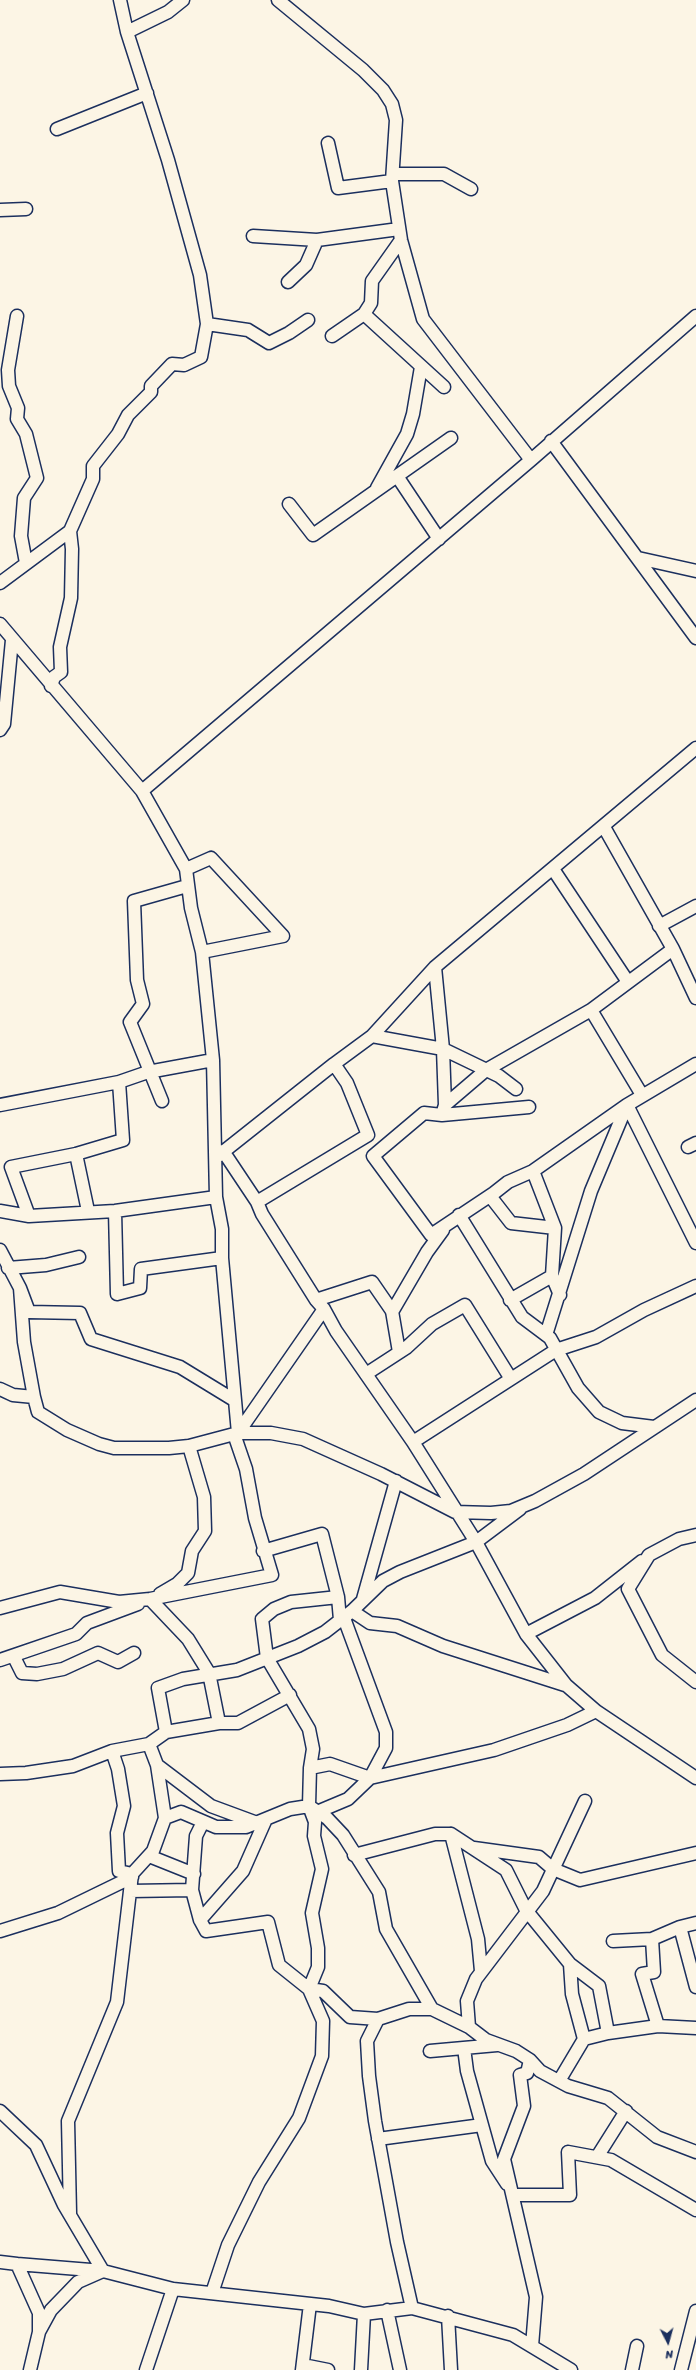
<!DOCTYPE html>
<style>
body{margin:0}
#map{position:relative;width:696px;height:2370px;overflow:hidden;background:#fcf5e5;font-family:Sriracha,sans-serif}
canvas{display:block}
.north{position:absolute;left:648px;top:2322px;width:40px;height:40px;-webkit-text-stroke:3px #fcf5e5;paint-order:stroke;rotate:174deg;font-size:11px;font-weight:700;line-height:16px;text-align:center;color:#1b2f5e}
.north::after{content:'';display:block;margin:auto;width:14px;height:18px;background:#1b2f5e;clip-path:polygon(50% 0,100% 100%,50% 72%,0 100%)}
</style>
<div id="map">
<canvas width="696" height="2370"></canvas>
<div class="north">N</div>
</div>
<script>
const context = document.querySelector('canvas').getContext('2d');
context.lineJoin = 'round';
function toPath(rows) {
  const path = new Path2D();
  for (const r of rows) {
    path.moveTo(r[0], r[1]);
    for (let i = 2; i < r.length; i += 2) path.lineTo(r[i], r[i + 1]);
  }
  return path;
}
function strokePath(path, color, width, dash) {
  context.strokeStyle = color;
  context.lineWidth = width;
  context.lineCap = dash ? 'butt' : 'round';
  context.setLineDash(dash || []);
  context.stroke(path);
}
const minor = toPath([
 [278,0,363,70,383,90,392,104,396,120,392,181,401,240,423,319,531,460],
 [127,32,168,12,183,0],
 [57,129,147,93],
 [328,143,338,188,392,181],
 [393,174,444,174,471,189],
 [0,210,26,209],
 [253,236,317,240,399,229],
 [288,282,306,265,317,240],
 [364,314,371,303,372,281,401,240],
 [17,316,8,370,9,386,18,408,17,419,26,434,37,478,24,498,21,536,26,563],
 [207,324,248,330,269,343,289,333,308,320],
 [332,336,364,314,444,387],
 [551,441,696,638],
 [397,476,439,539],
 [377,488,407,434,413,414,421,367],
 [289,504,313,535,451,438],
 [638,558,696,571],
 [0,583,70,531,93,479,93,466,118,434,128,415,151,392,151,386,172,364,184,365,201,357,207,324,200,275,168,160,127,32,120,0],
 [0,624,142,791,531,460,696,316],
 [51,686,54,677,61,672,60,647,71,598,72,549,70,531],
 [0,730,4,724,12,640],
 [142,791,186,869,191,908,202,952,213,1060,216,1197,222,1229,222,1258,238,1433],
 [604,827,673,949,696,998],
 [186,869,211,858,283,936,202,952],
 [553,869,628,982],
 [659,926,696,906],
 [673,949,591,1010,486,1070,445,1105,442,1115,424,1113,373,1156,431,1235,494,1193,508,1182,533,1171,627,1105,696,1064],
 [435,967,443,1049,445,1105],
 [591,1010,642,1095],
 [372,1036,443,1049,499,1076,516,1089],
 [162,1101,130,1022,143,1004,137,980,134,901,187,886],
 [0,1105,119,1082,148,1072,213,1060],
 [627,1105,696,1243],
 [442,1115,529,1107],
 [688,1147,696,1143],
 [223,1151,257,1202,262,1214,316,1300,324,1309,336,1331,413,1442,476,1542,526,1634,566,1685,596,1711,696,1778],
 [76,1154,88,1211],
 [218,1156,334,1064,372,1036,435,967,696,748],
 [533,1171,555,1228,552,1276,560,1295],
 [490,1196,511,1223,555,1228],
 [257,1202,368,1135,347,1083,334,1064],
 [0,1211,29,1216,115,1211,216,1197],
 [115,1211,117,1294,140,1288,141,1269,222,1258],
 [459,1215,522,1317,550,1338,578,1388,599,1412,622,1423,654,1427],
 [29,1216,11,1167,76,1154,123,1140,119,1082],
 [0,1250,20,1288,24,1342,34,1397],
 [8,1268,46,1265,79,1257],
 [20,1288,29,1312,80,1313,91,1339,180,1367,234,1400],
 [316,1300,372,1282,392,1311,399,1352],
 [510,1300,552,1276],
 [392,1312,427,1252,443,1230],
 [546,1335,591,1191,627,1105],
 [366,1374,406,1348,432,1324,465,1305,511,1379],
 [0,1389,13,1395,34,1397,38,1412,67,1430,99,1444,114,1448,169,1448,189,1446,238,1433,271,1433,303,1439,381,1474,455,1512,491,1513,511,1511,535,1501,584,1474,696,1400],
 [238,1433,324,1309],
 [413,1442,556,1350,596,1337,644,1310,696,1286],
 [696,1535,679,1539,649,1555,628,1589,662,1655,696,1682],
 [263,1551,322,1534,338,1597],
 [160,1594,177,1584,188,1573,192,1551,205,1531,204,1497,189,1446],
 [150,1599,188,1639,209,1673,219,1723],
 [363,1599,396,1481],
 [0,1608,60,1592,119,1602,150,1599,272,1575,255,1518,246,1469,234,1434],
 [352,1611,370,1623,397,1626,443,1646,565,1685],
 [340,1620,338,1597,291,1602,274,1609,262,1619,267,1658,309,1729,313,1749,310,1768,309,1806,327,1818,343,1835,379,1892,386,1929,432,2009],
 [526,1634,595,1598,642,1561],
 [14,1657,22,1673,37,1674,63,1669,98,1653,118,1662,134,1653],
 [0,1660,76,1634,87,1623,138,1604],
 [166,1732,219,1723,238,1723,290,1695],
 [112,1751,118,1769,124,1806,117,1833,119,1871,132,1874],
 [157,1765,211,1806,257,1823],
 [310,1768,330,1764,370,1778,494,1750,567,1725,596,1711],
 [0,1774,26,1773,73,1766,112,1751,149,1744,166,1732,158,1688,183,1679,237,1670,298,1646,325,1632,352,1611,383,1581,400,1572,476,1542,520,1509],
 [317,1812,348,1799,370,1778,386,1748,386,1732,344,1618],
 [165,1818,181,1812,216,1827,246,1827,290,1809,309,1806,315,1822,314,1836,322,1869,312,1913,318,1948,318,1967,309,1989,323,2021,322,2056,299,2118,259,2182,228,2245,212,2293],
 [203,1822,196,1836,192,1890,200,1920,206,1931,268,1922,279,1965,309,1989,323,1991,350,2017,378,2019,409,2009,432,2009,469,2027,486,2040,516,2051,530,2060,540,2071,568,2086,608,2098,657,2137,696,2152],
 [451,1834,478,1939,481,1971],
 [474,1848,539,1857,553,1869,580,1880,696,1853],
 [354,1855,435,1834,451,1834,506,1870,526,1910,570,1964,599,1986,608,2033],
 [149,1856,194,1874],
 [130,1891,192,1890],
 [200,1920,243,1871,266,1819],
 [680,1927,696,1987],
 [0,1931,58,1913,132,1877],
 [652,1939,654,1972,642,1974,658,2026],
 [613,1941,652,1939,680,1927,696,1923],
 [378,2019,367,2041,369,2076,375,2121,397,2242,412,2308],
 [469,2027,467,2001,476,1979,543,1891,585,1801],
 [584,2039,608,2033,658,2026,696,2028],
 [430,2051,497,2045],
 [530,2060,527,2073,520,2075,524,2106,504,2159,536,2297,532,2346],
 [559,2081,584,2039,572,1994,570,1964],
 [0,2111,36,2145,64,2205,103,2271,173,2289,329,2306,364,2314,412,2308,513,2335,571,2370],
 [482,2125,492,2161,507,2184],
 [378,2139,482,2125,467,2071,464,2048],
 [597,2157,626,2111],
 [513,2195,570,2195,568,2152,611,2160,696,2210],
 [70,2213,68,2121,117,2002,132,1874,153,1851,165,1818,157,1765,149,1744],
 [0,2262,17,2264,39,2313,39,2332,30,2370],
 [17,2264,103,2271,78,2282,51,2310,39,2332],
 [387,2310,400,2370],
 [448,2316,451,2370],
 [303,2365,328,2370],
 [146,2370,173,2289],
 [302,2370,310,2304],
 [361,2370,364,2314],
 [632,2370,637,2346],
 [681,2370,696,2311]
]);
strokePath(minor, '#1b2f5e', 15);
strokePath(minor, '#fcf5e5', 12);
</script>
